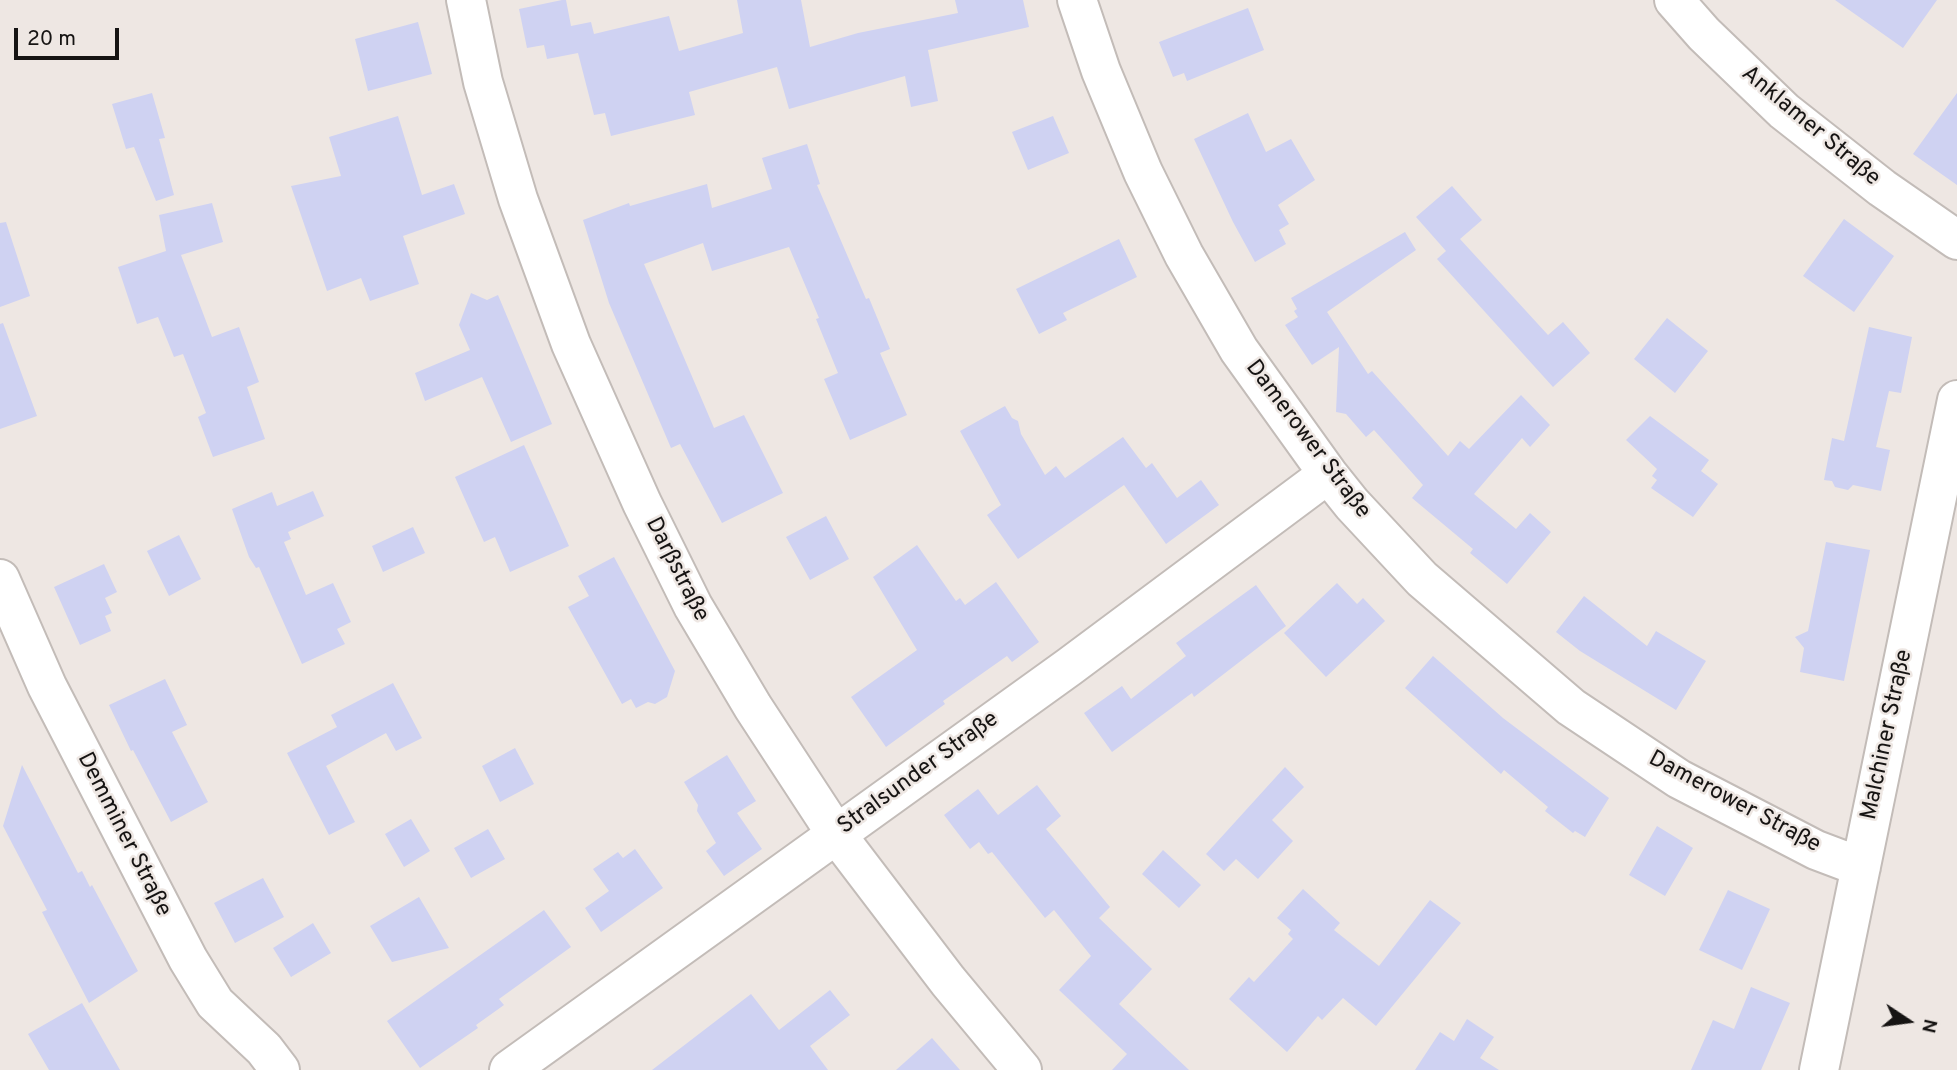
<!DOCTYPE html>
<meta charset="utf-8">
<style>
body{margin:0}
#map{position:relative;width:1957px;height:1070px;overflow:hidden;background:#eee7e3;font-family:Overpass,sans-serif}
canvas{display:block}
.north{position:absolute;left:1873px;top:986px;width:70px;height:70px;-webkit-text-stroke:5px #eee7e3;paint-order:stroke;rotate:103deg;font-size:19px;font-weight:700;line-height:28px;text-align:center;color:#161413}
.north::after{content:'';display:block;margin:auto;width:24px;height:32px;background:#161413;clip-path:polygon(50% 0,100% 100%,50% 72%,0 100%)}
.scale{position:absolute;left:14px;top:28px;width:105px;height:32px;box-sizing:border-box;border:4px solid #161413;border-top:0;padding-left:9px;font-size:21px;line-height:24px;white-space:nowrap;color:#161413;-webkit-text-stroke:5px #eee7e3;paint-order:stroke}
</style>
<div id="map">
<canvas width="1957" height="1070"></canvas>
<div class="north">N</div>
<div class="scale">20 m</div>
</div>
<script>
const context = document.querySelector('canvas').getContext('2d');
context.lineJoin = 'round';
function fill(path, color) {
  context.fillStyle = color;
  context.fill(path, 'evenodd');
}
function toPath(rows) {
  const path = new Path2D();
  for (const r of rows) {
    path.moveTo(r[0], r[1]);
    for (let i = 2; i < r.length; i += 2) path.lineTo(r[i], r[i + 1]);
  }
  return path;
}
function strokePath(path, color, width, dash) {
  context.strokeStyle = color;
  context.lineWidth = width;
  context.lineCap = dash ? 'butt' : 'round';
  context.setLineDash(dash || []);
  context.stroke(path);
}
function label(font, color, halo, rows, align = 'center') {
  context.font = font + ' Overpass,sans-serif';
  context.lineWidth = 5;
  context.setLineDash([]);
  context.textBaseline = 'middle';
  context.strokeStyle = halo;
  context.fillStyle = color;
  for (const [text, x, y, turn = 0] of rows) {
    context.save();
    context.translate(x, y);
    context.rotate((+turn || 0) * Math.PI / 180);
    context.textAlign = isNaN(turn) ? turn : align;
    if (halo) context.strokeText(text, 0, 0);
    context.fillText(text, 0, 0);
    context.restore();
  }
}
fill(toPath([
 [562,0,566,0,571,26,591,22,594,34,669,16,679,51,743,33,737,0,801,0,810,47,858,33,958,13,955,0,1023,0,1029,27,928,50,938,101,911,107,905,76,789,109,777,67,689,92,695,115,611,136,605,113,594,115,578,53,547,59,544,45,527,48,519,9],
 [1835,0,1937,0,1903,48],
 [1248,8,1264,50,1187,81,1184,73,1173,77,1159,42],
 [418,22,432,74,368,91,355,39],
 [152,93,165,138,159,139,174,195,156,201,134,147,126,149,112,104],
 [1957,93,1957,185,1913,154],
 [1248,113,1266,152,1291,139,1315,180,1278,205,1289,224,1279,230,1286,244,1255,262,1233,222,1194,139],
 [398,116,422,195,454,184,465,214,403,236,419,284,370,301,361,278,327,291,291,186,341,176,329,137],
 [1053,116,1069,153,1028,170,1012,132],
 [807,144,820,184,817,185,866,299,869,298,890,349,880,353,907,415,850,440,824,379,838,373,816,319,819,318,789,247,712,271,703,243,644,264,714,428,744,415,783,493,722,523,680,444,671,448,609,303,583,220,629,203,630,206,707,184,712,208,772,189,762,158],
 [1452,186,1482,220,1460,239,1548,335,1563,322,1590,353,1553,387,1437,259,1446,251,1416,217],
 [212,203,223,242,181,255,212,337,239,327,259,382,247,387,265,439,213,457,198,417,206,413,183,354,174,357,158,317,137,324,118,267,166,251,159,215],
 [1844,219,1894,256,1854,312,1803,276],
 [6,222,30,296,0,307,0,223],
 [1405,232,1416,250,1327,312,1368,374,1372,371,1448,456,1460,441,1469,449,1521,395,1550,425,1530,447,1522,438,1474,494,1516,529,1530,513,1551,532,1507,584,1470,553,1473,549,1412,498,1423,485,1374,430,1366,437,1346,414,1336,412,1339,347,1312,365,1285,325,1298,317,1294,311,1297,309,1291,298],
 [1119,239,1137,277,1063,313,1067,320,1039,334,1016,289],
 [471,293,487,300,498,295,552,424,511,442,482,377,425,401,415,373,470,350,459,325],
 [1667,318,1708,351,1675,393,1634,359],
 [3,323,37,416,0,429,0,324],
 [1869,327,1912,337,1901,393,1889,391,1876,447,1890,450,1881,491,1853,485,1848,490,1835,487,1832,481,1824,480,1832,438,1844,441],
 [1005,406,1012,418,1018,421,1021,434,1045,475,1056,466,1065,478,1123,437,1146,468,1152,463,1177,498,1201,480,1219,505,1166,544,1124,485,1018,559,987,515,1001,505,960,431],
 [1650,416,1709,460,1701,471,1718,484,1693,517,1651,488,1657,480,1652,476,1657,469,1626,440],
 [524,445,569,546,510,572,495,537,484,542,455,477],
 [313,491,324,516,288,532,291,539,284,542,306,595,333,583,351,622,337,629,345,644,302,664,259,567,256,568,249,557,232,509,272,492,277,506],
 [826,516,849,559,810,580,786,537],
 [413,527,425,553,383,572,372,546],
 [179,535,201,579,169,596,147,551],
 [1826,542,1870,550,1844,681,1800,672,1804,648,1795,637,1808,631],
 [917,545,956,601,960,598,965,605,996,582,1039,642,1012,662,1007,656,943,701,945,704,886,747,851,697,917,650,873,577],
 [614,557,675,671,667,697,655,704,648,702,636,708,631,699,622,704,568,607,589,596,578,576],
 [104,564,117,592,105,598,112,613,105,616,111,631,80,645,54,587],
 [1337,583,1357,604,1363,598,1385,621,1326,677,1284,633],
 [1256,585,1286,626,1194,697,1192,693,1112,752,1084,713,1122,686,1131,699,1186,656,1176,643],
 [1584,596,1647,646,1656,631,1706,661,1676,710,1580,651,1556,632],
 [1433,656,1503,718,1609,798,1585,837,1575,831,1573,833,1545,811,1548,807,1504,770,1501,774,1405,688],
 [165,679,187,725,172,732,208,802,171,822,133,750,131,751,109,705],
 [393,683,422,738,396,751,386,733,326,766,355,822,329,835,287,753,337,727,331,715],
 [515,748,534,784,500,802,482,766],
 [727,755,756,801,737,813,762,849,724,876,706,851,716,843,697,811,698,805,684,782],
 [22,765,78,873,82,871,90,887,92,885,138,971,89,1003,42,912,47,910,3,826],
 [1285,767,1304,787,1272,820,1293,841,1258,879,1236,859,1224,871,1206,854],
 [1037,785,1061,816,1046,829,1110,907,1099,918,1152,969,1119,1004,1189,1070,1112,1070,1127,1054,1059,990,1091,956,1054,910,1045,918,992,852,988,854,979,842,970,849,944,815,978,789,998,815],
 [411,819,430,851,404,867,385,834],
 [1657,826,1693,848,1665,896,1629,875],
 [488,829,505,859,471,878,454,848],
 [635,849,663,888,601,932,585,908,609,891,593,869,618,852,623,858],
 [1163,850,1201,885,1179,908,1142,874],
 [263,878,284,917,235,943,214,903],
 [1303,889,1340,923,1334,930,1379,966,1430,900,1461,923,1376,1026,1343,998,1322,1020,1318,1016,1287,1052,1229,999,1249,977,1254,982,1293,939,1288,934,1291,930,1277,918],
 [1728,890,1770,909,1742,970,1699,950],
 [419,897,449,948,392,962,370,926],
 [544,910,571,947,499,999,504,1005,476,1025,478,1028,420,1068,387,1021],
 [313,923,331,953,291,977,273,948],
 [1751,987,1790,1003,1761,1070,1691,1070,1713,1020,1734,1029],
 [830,990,850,1015,810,1046,828,1070,652,1070,751,994,779,1030],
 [82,1003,120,1070,49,1070,28,1034],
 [1467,1019,1494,1037,1480,1058,1499,1070,1415,1070,1440,1032,1454,1041],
 [932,1038,960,1070,896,1070]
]), '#cfd2f2');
const minor = toPath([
 [466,0,483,82,518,199,571,344,642,503,693,606,753,707,836,834,948,981,1022,1070],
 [1077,0,1101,71,1143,172,1184,255,1239,350,1328,474,1352,504,1422,579,1571,707,1679,779,1816,850,1861,867],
 [1674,0,1704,34,1784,111,1882,188,1957,240],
 [0,579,47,686,188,959,215,1003,264,1049,280,1070],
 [509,1070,1069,667,1328,474],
 [1819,1070,1957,400]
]);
strokePath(minor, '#c3bcb8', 42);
strokePath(minor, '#fff', 38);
label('23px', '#161413', '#eee7e3', [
 ["Anklamer Straße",1810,127,40],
 ["Damerower Straße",1307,440,53],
 ["Darßstraße",676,570,63],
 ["Malchiner Straße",1888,735,-78],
 ["Stralsunder Straße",919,774,-36],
 ["Damerower Straße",1734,803,28],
 ["Demminer Straße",123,835,63]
]);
</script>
